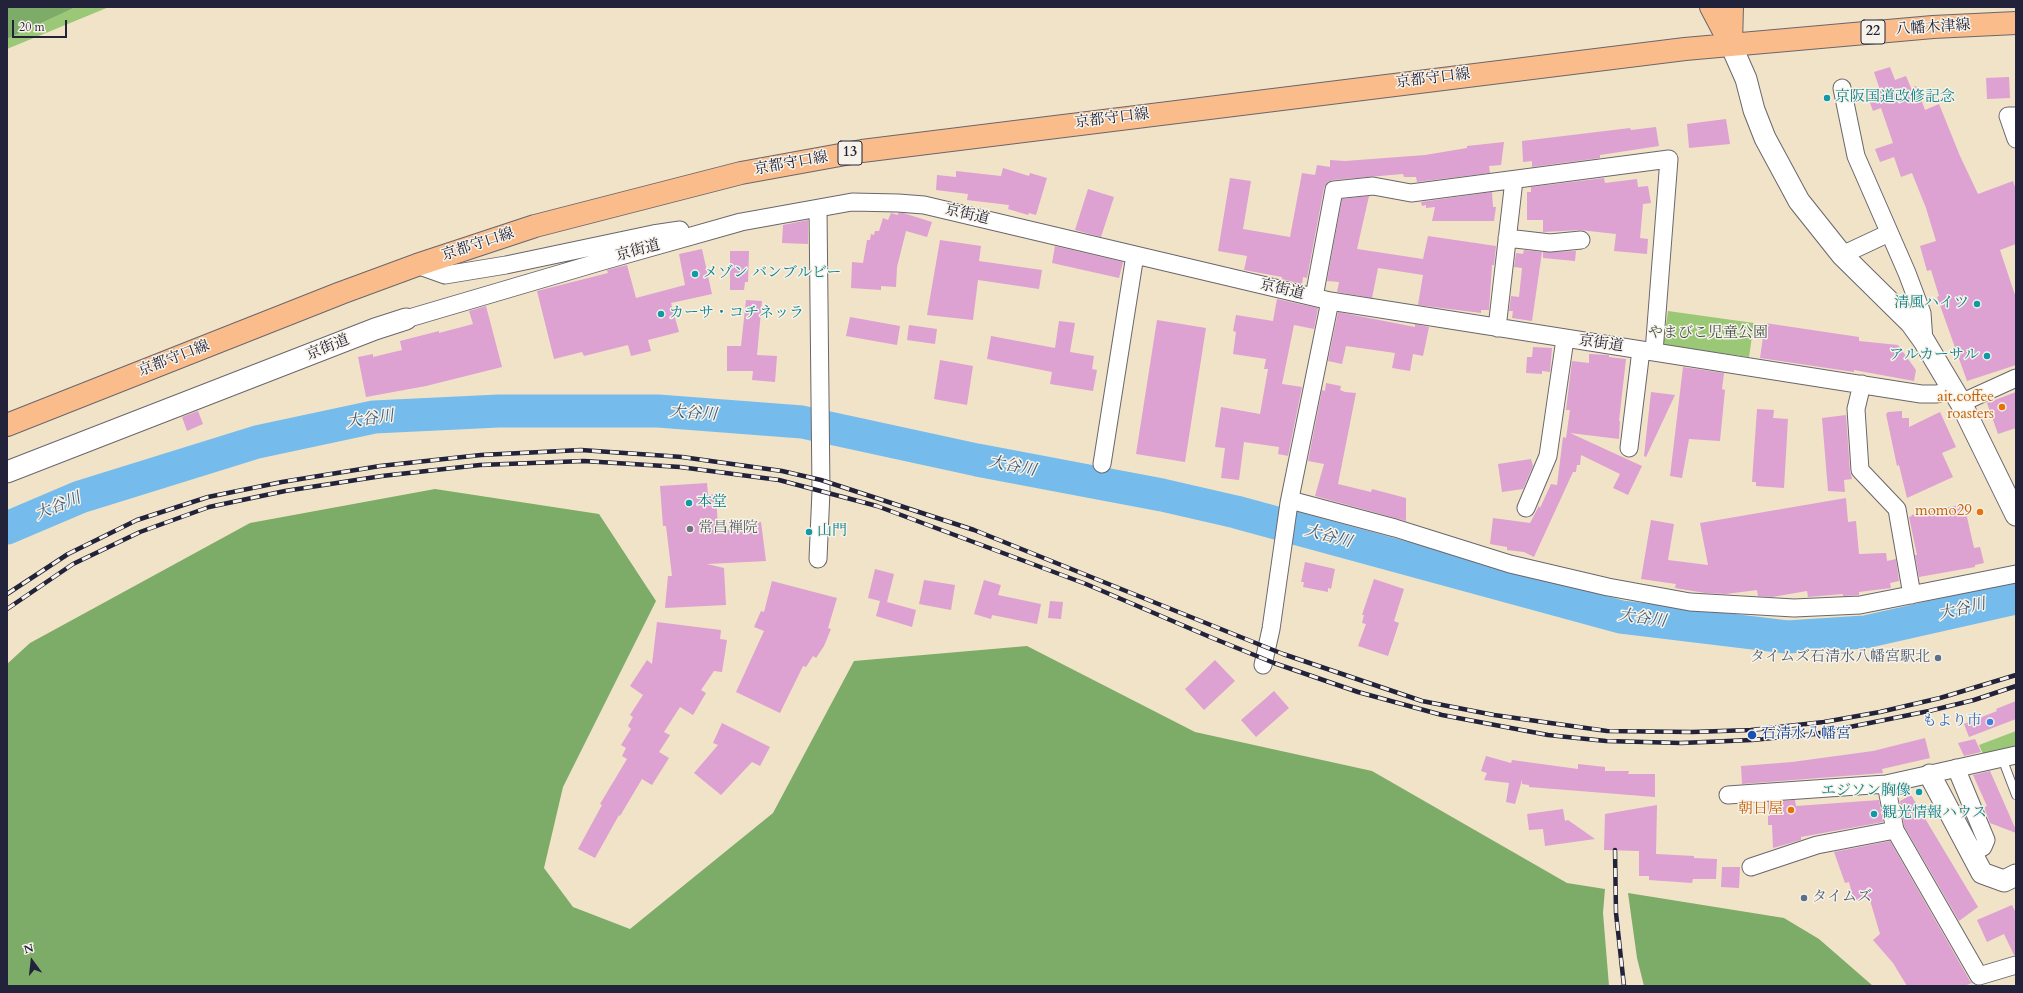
<!DOCTYPE html>
<meta charset="utf-8">
<style>
body{margin:0}
#map{position:relative;width:2023px;height:993px;overflow:hidden;background:#f1e3c7;font-family:Cardo,serif}
canvas{display:block}
.frame{position:absolute;inset:0;border:8px solid #22223b;pointer-events:none}
.north{position:absolute;left:12px;top:941px;width:40px;height:40px;-webkit-text-stroke:3px #f7f3e8;paint-order:stroke;rotate:345deg;font-size:11px;font-weight:700;line-height:16px;text-align:center;color:#22223b}
.north::after{content:'';display:block;margin:auto;width:14px;height:18px;background:#22223b;clip-path:polygon(50% 0,100% 100%,50% 72%,0 100%)}
.scale{position:absolute;left:12px;top:20px;width:55px;height:18px;box-sizing:border-box;border:2px solid #22223b;border-top:0;padding-left:5px;font-size:12px;line-height:14px;white-space:nowrap;color:#22223b;-webkit-text-stroke:3px #f7f3e8;paint-order:stroke}
</style>
<div id="map">
<canvas width="2023" height="993"></canvas>
<div class="frame"></div>
<div class="north">N</div>
<div class="scale">20 m</div>
</div>
<script>
const context = document.querySelector('canvas').getContext('2d');
context.lineJoin = 'round';
function fill(path, color) {
  context.fillStyle = color;
  context.fill(path, 'evenodd');
}
function toPath(rows) {
  const path = new Path2D();
  for (const r of rows) {
    path.moveTo(r[0], r[1]);
    for (let i = 2; i < r.length; i += 2) path.lineTo(r[i], r[i + 1]);
  }
  return path;
}
function strokePath(path, color, width, dash) {
  context.strokeStyle = color;
  context.lineWidth = width;
  context.lineCap = dash ? 'butt' : 'round';
  context.setLineDash(dash || []);
  context.stroke(path);
}
function label(font, color, halo, rows, align = 'center') {
  context.font = font + ' Cardo,"Noto Serif JP",serif';
  context.lineWidth = 3;
  context.setLineDash([]);
  context.textBaseline = 'middle';
  context.strokeStyle = halo;
  context.fillStyle = color;
  for (const [text, x, y, turn = 0] of rows) {
    context.save();
    context.translate(x, y);
    context.rotate((+turn || 0) * Math.PI / 180);
    context.textAlign = isNaN(turn) ? turn : align;
    if (halo) context.strokeText(text, 0, 0);
    context.fillText(text, 0, 0);
    context.restore();
  }
}
fill(toPath([
 [76,7,109,7,7,49,7,39],
 [1668,311,1754,323,1749,357,1663,345],
 [2016,731,2016,746,1983,754,1979,745]
]), '#9bc876');
fill(toPath([
 [7,7,76,7,7,39],
 [435,489,599,514,656,601,563,787,544,868,573,907,630,929,773,813,854,661,1027,646,1195,732,1372,771,1567,883,1605,889,1603,913,1609,986,7,986,7,664,30,643,250,523],
 [1628,893,1784,918,1819,939,1873,986,1644,986,1637,958]
]), '#7cac67');
strokePath(toPath([
 [7,528,80,497,257,442,374,417,499,411,658,411,802,422,977,460,1162,495,1236,512,1621,617,1787,637,1865,632,2016,598]
]), '#75bced', 33);
fill(toPath([
 [1890,67,1895,80,1906,76,1911,88,1916,86,1925,110,1939,104,1960,156,1978,194,2013,181,2016,190,2016,244,2000,250,2016,298,2016,365,1967,381,1937,297,1939,296,1931,270,1927,271,1920,246,1936,241,1926,208,1912,173,1901,177,1894,157,1880,162,1875,149,1893,143,1881,108,1873,111,1866,92,1879,87,1874,72],
 [2009,77,2010,98,1987,99,1986,78],
 [1726,119,1730,144,1689,148,1687,124],
 [1656,127,1659,146,1600,155,1600,158,1532,167,1532,161,1523,162,1522,141,1630,128,1631,130],
 [1504,142,1501,165,1489,166,1490,173,1417,182,1416,177,1404,177,1403,174,1333,180,1328,182,1324,188,1307,278,1303,277,1302,284,1282,279,1282,277,1244,270,1247,256,1218,251,1230,178,1251,181,1243,229,1290,237,1302,173,1315,175,1317,165,1330,167,1330,160,1345,161,1425,155,1467,148,1467,146],
 [1003,168,1029,176,1030,173,1047,178,1036,215,1029,213,1028,215,1008,209,1009,205,967,200,968,194,936,190,937,175,956,177,956,171,1001,176],
 [1604,178,1605,183,1637,179,1638,187,1648,186,1651,203,1643,204,1640,238,1648,239,1647,254,1614,251,1616,234,1580,230,1543,232,1543,220,1527,220,1527,192,1531,192,1531,187],
 [1088,189,1114,197,1101,237,1075,230],
 [1492,192,1493,207,1496,207,1494,221,1432,221,1435,207,1426,208,1426,205,1422,206,1421,202],
 [1369,196,1357,249,1423,259,1428,236,1496,246,1494,265,1492,265,1489,310,1481,310,1481,313,1418,305,1423,275,1378,268,1372,298,1337,292,1339,282,1327,281,1342,199],
 [891,213,898,215,898,213,903,213,932,222,927,237,906,231,897,267,896,287,881,286,881,290,851,288,852,262,863,263,867,240,870,240,871,234,874,235,875,231,879,231,883,218,888,220],
 [808,220,808,244,782,243,783,225],
 [940,240,981,246,979,261,1042,270,1039,289,978,280,973,320,927,315],
 [1055,246,1123,262,1119,278,1052,263],
 [702,249,712,294,671,303,679,332,648,340,651,351,631,356,628,345,584,356,582,352,554,359,537,291,608,273,607,270,627,265,636,298,685,285,679,254],
 [1524,250,1542,252,1532,321,1512,318,1513,311,1509,311,1511,296,1519,297,1522,268,1514,267,1516,253,1523,254],
 [730,251,749,251,748,282,745,282,744,290,730,290],
 [1576,251,1575,261,1543,258,1543,252],
 [1277,299,1318,308,1314,329,1294,325,1282,384,1302,387,1288,456,1278,454,1279,447,1244,442,1239,480,1221,478,1225,448,1215,447,1221,407,1260,414,1268,369,1264,369,1266,359,1233,354,1236,332,1233,331,1236,315,1273,321],
 [746,300,762,301,757,355,777,356,775,382,752,380,753,371,727,371,727,346,741,346],
 [486,306,502,367,426,386,366,397,358,357,373,354,373,357,402,350,400,341,439,331,439,333,473,324,469,311],
 [1338,312,1415,327,1415,324,1429,327,1423,356,1413,354,1410,371,1392,368,1395,353,1346,346,1342,364,1328,361],
 [850,317,900,326,897,345,846,336],
 [1157,320,1206,328,1185,462,1136,454],
 [1059,321,1075,323,1070,352,1094,356,1092,369,1097,370,1093,391,1050,384,1052,372,987,359,991,336,1055,348],
 [1765,323,1859,337,1859,341,1898,345,1916,370,1914,381,1854,370,1854,372,1760,358],
 [909,325,937,329,935,344,907,340],
 [1533,347,1552,348,1550,372,1542,371,1542,374,1526,373,1527,357,1532,357],
 [1589,354,1609,355,1609,357,1626,359,1619,421,1620,421,1619,439,1570,433,1642,466,1628,495,1613,488,1620,474,1581,455,1580,465,1577,465,1576,472,1573,472,1534,557,1524,552,1507,550,1507,547,1490,544,1493,518,1530,523,1539,506,1540,508,1551,484,1557,485,1563,437,1566,438,1570,410,1566,410,1572,361,1589,363],
 [940,360,973,366,967,405,934,399],
 [1683,367,1724,373,1722,389,1725,390,1720,441,1689,439,1682,478,1670,476],
 [1326,383,1341,386,1340,390,1345,392,1356,393,1338,484,1371,492,1372,489,1406,498,1406,521,1315,496,1324,464,1308,461,1322,390,1325,391],
 [1651,392,1675,395,1646,457,1644,456],
 [2016,392,2016,428,1998,434,1987,403],
 [1757,409,1774,410,1773,418,1788,419,1784,488,1756,486,1756,482,1752,482],
 [198,411,203,424,187,431,182,417],
 [1902,411,1902,418,1909,418,1909,427,1940,412,1956,447,1942,453,1953,477,1907,498,1899,465,1897,466,1886,414,1888,412],
 [1846,415,1850,471,1852,479,1844,480,1845,492,1828,491,1822,418],
 [1531,459,1533,466,1523,489,1502,492,1498,464],
 [707,483,708,495,716,494,718,527,761,522,766,561,707,564,724,568,726,605,665,608,668,576,672,576,666,526,663,526,660,486],
 [1846,498,1848,522,1856,521,1859,554,1886,553,1887,561,1896,559,1899,581,1890,583,1891,588,1859,592,1859,595,1843,596,1843,594,1808,597,1807,591,1772,597,1758,596,1757,590,1726,594,1705,593,1675,588,1676,584,1641,579,1651,520,1674,524,1668,560,1708,565,1700,523],
 [1964,504,1974,548,1980,547,1984,563,1975,565,1975,567,1919,577,1915,555,1917,555,1909,517,1912,516,1911,515],
 [1305,562,1335,569,1331,589,1328,588,1328,592,1303,587,1304,582,1301,582],
 [875,569,894,574,887,602,916,610,912,627,876,616,880,601,868,598],
 [1374,579,1404,589,1394,621,1399,623,1388,656,1358,646,1366,624,1362,623,1364,615,1362,615],
 [924,580,955,585,951,610,919,604],
 [984,580,1001,585,998,595,1041,604,1037,624,992,615,991,619,974,614],
 [772,581,837,598,828,628,831,629,824,646,816,658,813,656,806,667,803,666,780,713,736,692,764,631,754,627,761,611,764,612],
 [1050,601,1063,602,1061,619,1048,618],
 [657,622,721,630,720,639,727,640,722,672,714,671,701,690,706,693,693,715,680,707,664,732,670,735,659,752,669,758,652,785,642,779,620,816,619,815,595,858,578,849,602,805,600,804,627,759,622,756,626,748,621,745,631,729,628,726,633,717,630,715,643,695,630,686,647,660,652,664],
 [1215,660,1235,681,1204,710,1185,689],
 [1274,691,1289,708,1256,737,1241,720],
 [2016,701,2016,719,1969,737,1964,724,1997,711,1996,709],
 [722,723,770,747,760,766,752,762,721,795,694,773,718,745,713,743],
 [1925,738,1930,758,1882,769,1883,773,1742,784,1741,766,1792,762,1873,751],
 [1975,739,1981,752,1964,756,1958,743],
 [1486,756,1511,763,1512,760,1578,769,1578,764,1605,767,1605,771,1629,771,1628,774,1655,774,1655,797,1529,787,1529,785,1522,784,1522,780,1515,804,1506,802,1509,783,1484,780,1487,773,1481,771],
 [1990,771,2016,830,2016,833,1990,823,1984,807,1987,806,1973,775],
 [1911,795,1978,907,1959,921,1904,826,1900,801],
 [1795,800,1796,806,1879,800,1883,822,1801,837,1801,840,1773,848,1772,825,1768,825,1768,802],
 [1657,805,1656,854,1694,856,1694,858,1717,859,1716,879,1693,879,1692,883,1649,880,1649,876,1639,876,1639,851,1604,850,1605,814],
 [1563,809,1565,821,1568,820,1595,839,1545,846,1543,829,1529,830,1527,814],
 [1890,841,1970,981,1972,983,1964,986,1907,986,1893,963,1873,940,1880,934,1869,897,1854,901,1849,882,1845,883,1834,852],
 [1722,867,1740,867,1739,888,1721,887],
 [2012,905,2016,913,2016,955,2014,955,2004,934,1987,942,1977,920]
]), '#dda1d2');
const service = toPath([
 [2002,758,2016,795]
]);
const minor = toPath([
 [1842,88,1856,156,1907,273,1922,313,1924,341],
 [2016,116,2008,116,2016,139],
 [818,209,821,491,818,559],
 [1507,238,1550,243,1581,240],
 [1842,255,1889,233],
 [417,265,445,275,506,265,653,234,680,230],
 [1314,297,1334,190,1373,186,1411,193,1669,159,1654,352],
 [406,319,603,261,741,222,852,202,898,203,924,205,1330,301,1921,394,1937,394,1953,389],
 [1497,328,1514,180],
 [1862,384,1856,409,1860,470,1897,509,1912,595],
 [1961,403,2016,378],
 [1629,448,1641,350],
 [1102,464,1135,255],
 [1290,500,1395,528,1510,564,1608,587,1690,602,1794,608,1860,605,2016,574],
 [1526,508,1548,456,1565,339],
 [1263,665,1271,629,1289,503,1330,301],
 [1956,768,1986,840,1983,847,1970,853],
 [1886,784,1895,830,1979,976,2016,965],
 [1728,795,1886,784,2016,755],
 [1751,867,1817,845,1895,830]
]);
const tertiary = toPath([
 [1731,45,1746,79,1754,110,1765,138,1799,201,1842,255,1911,323,1924,341,1961,403,2016,515],
 [7,472,375,329,406,319],
 [1930,775,1982,873,2004,881,2016,875]
]);
const primary = toPath([
 [1711,7,1731,45],
 [1731,44,1732,7],
 [7,425,341,293,417,265,535,226,741,173,862,151,1685,49,1933,27,2016,23]
]);
strokePath(service, '#6a666c', 10);
strokePath(minor, '#6a666c', 19);
strokePath(tertiary, '#6a666c', 23);
strokePath(primary, '#6a666c', 24);
strokePath(service, '#fff', 8);
strokePath(minor, '#fff', 17);
strokePath(tertiary, '#fff', 21);
strokePath(primary, '#fabc8b', 22);
const rail = toPath([
 [7,594,68,554,137,520,208,497,282,482,380,466,481,455,581,450,682,457,782,471,821,480,974,530,1283,654,1422,701,1494,715,1607,731,1692,732,1751,730,1824,722,1880,712,1940,698,2016,675],
 [7,609,73,564,140,532,209,507,285,491,382,476,480,465,584,461,680,467,779,480,877,506,1086,584,1210,637,1274,663,1358,692,1442,715,1548,735,1606,741,1681,743,1752,740,1815,734,1929,711,1974,700,2016,686],
 [1615,850,1616,913,1624,986]
]);
strokePath(rail, '#22223b', 4.5);
strokePath(rail, '#f7f3e8', 3, [9]);
for (const [x, y, r, color] of [
 [1827,98,4,"#0f9aa8"],
 [695,274,4,"#0f9aa8"],
 [1977,304,4,"#0f9aa8"],
 [661,314,4,"#0f9aa8"],
 [1987,356,4,"#0f9aa8"],
 [2002,407,4,"#e8710a"],
 [689,503,4,"#0f9aa8"],
 [1980,512,4,"#e8710a"],
 [690,529,4,"#6b7280"],
 [809,532,4,"#0f9aa8"],
 [1938,658,4,"#5c6f8a"],
 [1990,722,4,"#3f7fe0"],
 [1752,735,5,"#1a4fb4"],
 [1919,792,4,"#0f9aa8"],
 [1791,810,4,"#e8710a"],
 [1874,814,4,"#0f9aa8"],
 [1804,898,4,"#5c6f8a"]
]) {
  const dot = new Path2D();
  dot.arc(x, y, r, 0, 2 * Math.PI);
  context.fillStyle = color;
  context.fill(dot);
  strokePath(dot, '#f7f3e8', 1.5);
}
for (const [x, y, w] of [
 [1873,32,24],
 [850,153,24]
]) {
  const box = new Path2D();
  box.roundRect(x - w / 2, y - 12, w, 24, 3);
  context.fillStyle = '#f7f3e8';
  context.fill(box);
  strokePath(box, '#22223b', 1);
}
label('bold 14px', '#22223b', null, [
 ["22",1873,32],
 ["13",850,153]
]);
label('15px', '#22223b', '#f7f3e8', [
 ["八幡木津線",1933,28,-4],
 ["京都守口線",1433,79,-7],
 ["京都守口線",1112,119,-7],
 ["京都守口線",791,164,-10],
 ["京街道",967,215,13],
 ["京都守口線",478,245,-18],
 ["京街道",638,251,-15],
 ["京街道",1282,290,13],
 ["京街道",1601,344,8],
 ["京街道",328,348,-22],
 ["京都守口線",174,359,-21]
]);
label('15px', '#0d838f', '#f7f3e8', [
 ["京阪国道改修記念",1835,98],
 ["メゾン バンブルビー",703,274],
 ["清風ハイツ",1969,304,"right"],
 ["カーサ・コチネッラ",669,314],
 ["アルカーサル",1979,356,"right"],
 ["本堂",697,503],
 ["山門",817,532],
 ["エジソン胸像",1911,792,"right"],
 ["観光情報ハウス",1882,814]
], 'left');
label('15px', '#46544d', '#f7f3e8', [
 ["やまびこ児童公園",1708,334]
]);
label('15px', '#c56008', '#f7f3e8', [
 ["ait.coffee",1994,398],
 ["roasters",1994,415],
 ["momo29",1972,512],
 ["朝日屋",1783,810]
], 'right');
label('15px', '#5b616d', '#f7f3e8', [
 ["常昌禅院",698,529]
], 'left');
label('15px', '#4e5e75', '#f7f3e8', [
 ["タイムズ石清水八幡宮駅北",1930,658],
 ["タイムズ",1812,898,"left"]
], 'right');
label('15px', '#366cbe', '#f7f3e8', [
 ["もより市",1982,722]
], 'right');
label('15px', '#164399', '#f7f3e8', [
 ["石清水八幡宮",1761,735]
], 'left');
label('italic 16px', '#3f5879', '#f7f3e8', [
 ["大谷川",693,414,4],
 ["大谷川",370,420,-8],
 ["大谷川",1012,467,11],
 ["大谷川",58,507,-22],
 ["大谷川",1328,537,15],
 ["大谷川",1962,610,-13],
 ["大谷川",1642,619,8]
]);
</script>
